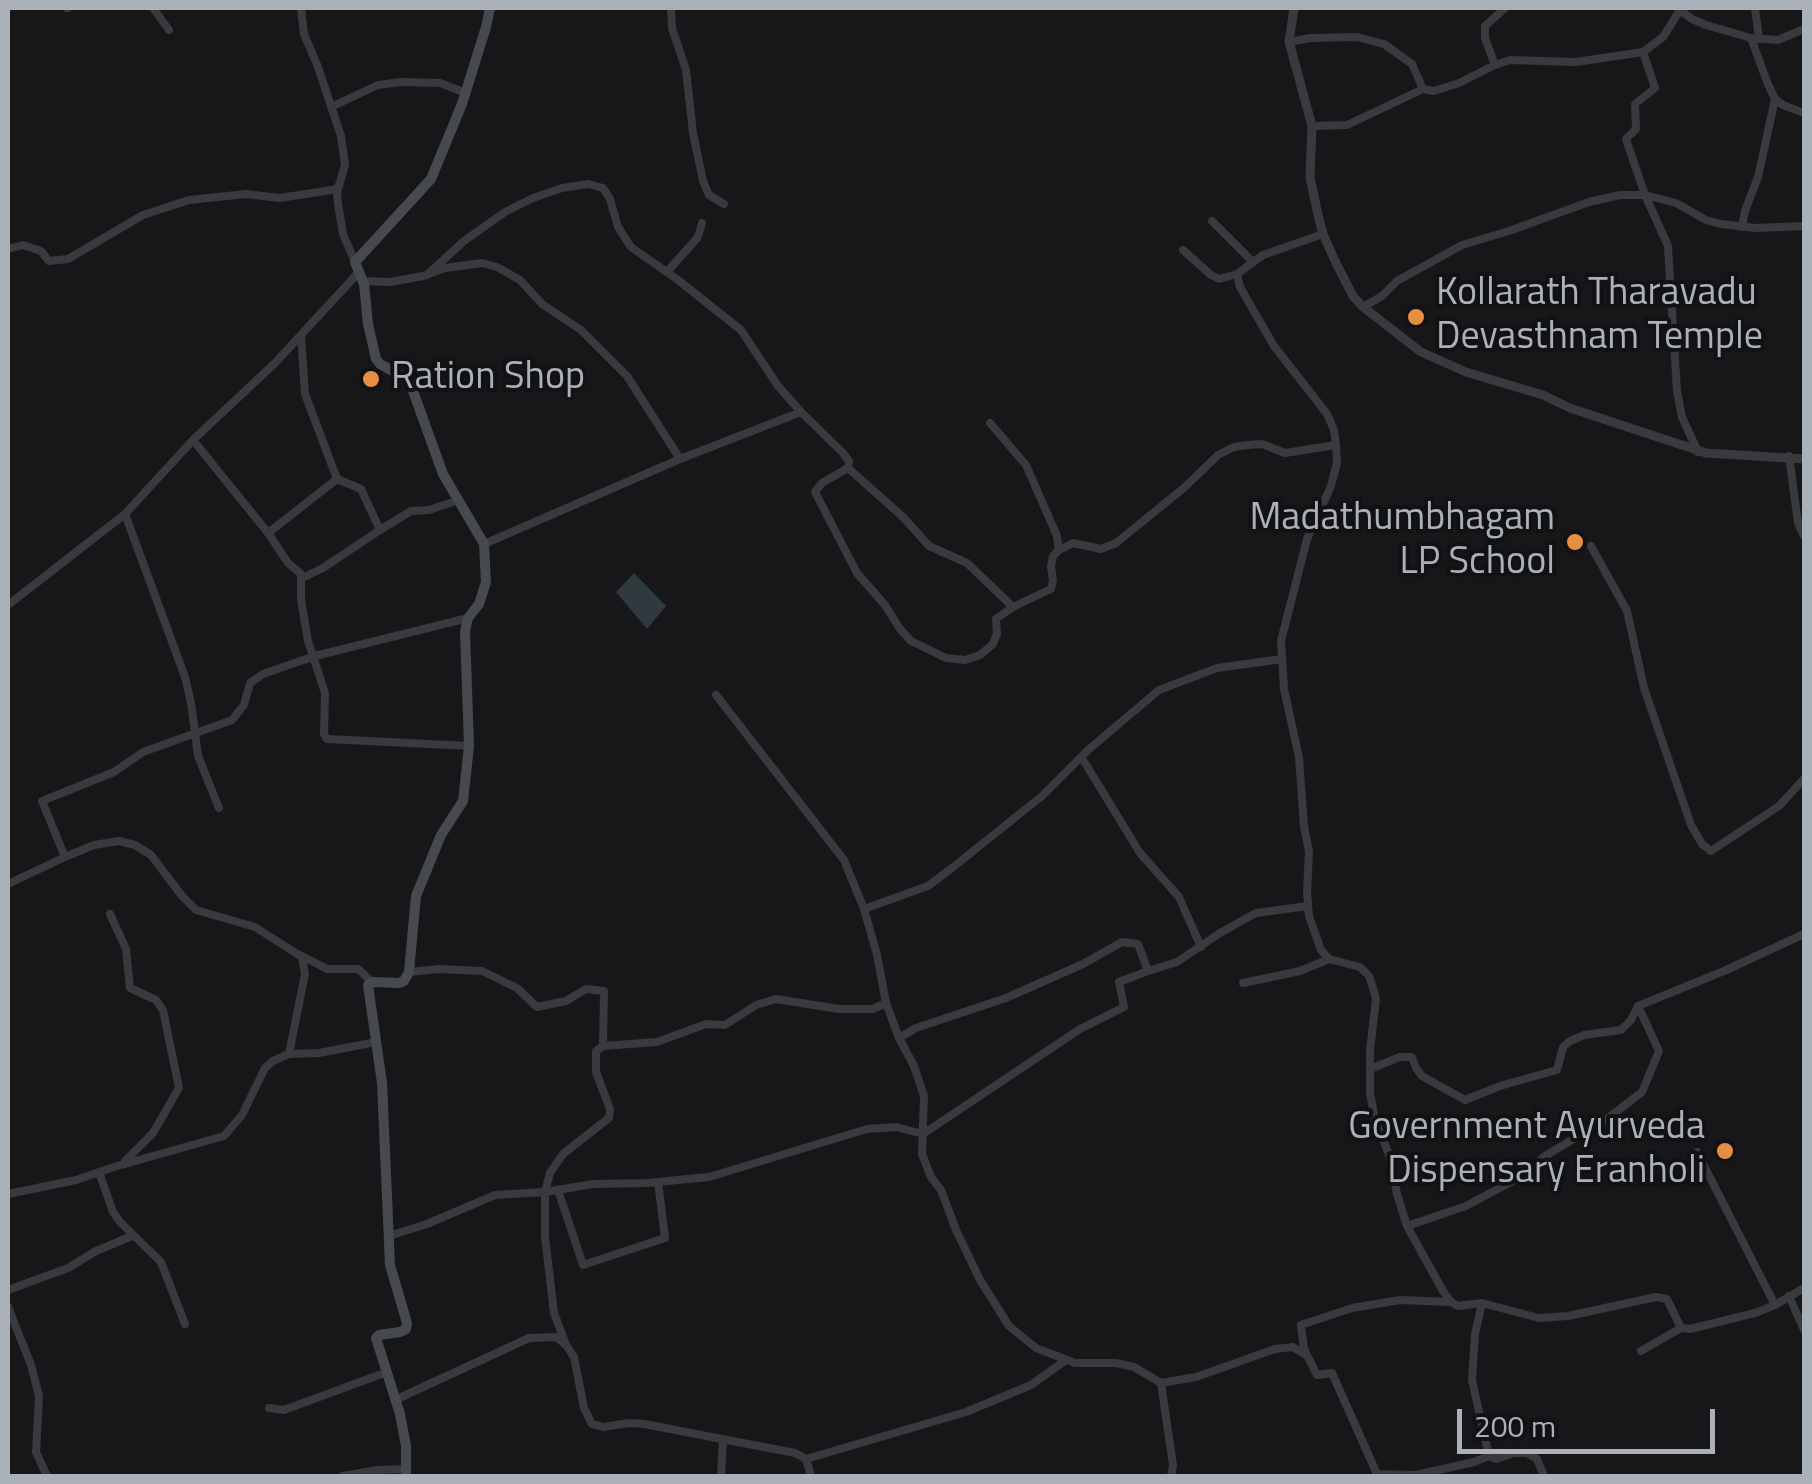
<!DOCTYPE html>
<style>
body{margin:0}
#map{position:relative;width:1812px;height:1484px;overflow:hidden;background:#171719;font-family:"Titillium Web",sans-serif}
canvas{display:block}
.frame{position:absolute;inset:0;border:10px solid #aab1b8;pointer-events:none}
.scale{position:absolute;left:1457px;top:1409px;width:258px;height:45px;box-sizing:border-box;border:5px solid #aab1b8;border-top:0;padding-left:12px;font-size:30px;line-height:35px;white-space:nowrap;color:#aab1b8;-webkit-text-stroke:8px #121214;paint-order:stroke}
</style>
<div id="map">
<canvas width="1812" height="1484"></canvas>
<div class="frame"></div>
<div class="scale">200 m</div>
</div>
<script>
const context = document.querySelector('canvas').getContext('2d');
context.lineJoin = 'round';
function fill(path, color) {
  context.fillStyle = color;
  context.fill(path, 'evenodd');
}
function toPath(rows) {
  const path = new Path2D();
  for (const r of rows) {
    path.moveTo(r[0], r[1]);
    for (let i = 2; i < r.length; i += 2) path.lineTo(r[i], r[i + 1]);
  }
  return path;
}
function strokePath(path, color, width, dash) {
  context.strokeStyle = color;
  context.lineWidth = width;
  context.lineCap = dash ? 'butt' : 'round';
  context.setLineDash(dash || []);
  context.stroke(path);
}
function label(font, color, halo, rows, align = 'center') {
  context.font = font + ' "Titillium Web",sans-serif';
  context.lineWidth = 8;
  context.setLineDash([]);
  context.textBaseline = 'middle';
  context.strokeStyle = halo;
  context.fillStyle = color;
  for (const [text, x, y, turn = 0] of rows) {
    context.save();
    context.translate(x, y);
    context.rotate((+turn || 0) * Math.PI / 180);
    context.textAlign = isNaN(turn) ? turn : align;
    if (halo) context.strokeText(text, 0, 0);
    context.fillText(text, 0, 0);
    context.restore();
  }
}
fill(toPath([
 [634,573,666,606,647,629,616,592]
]), '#303a3e');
strokePath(toPath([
 [67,8,68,8],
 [153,8,169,30],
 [301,8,304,34,318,67,341,136,345,165,337,192,338,204,343,234,355,262],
 [671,8,672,28,686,70,693,133,703,181,709,195,724,204],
 [1755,8,1759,39],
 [1680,10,1692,19,1706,25,1751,38,1778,40,1804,29],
 [1751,38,1767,82,1775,99,1783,105,1804,113],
 [1289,42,1310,38,1357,37,1384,44,1412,64,1423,89,1434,91,1459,83,1495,65,1485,38,1485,26,1505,8],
 [1643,52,1655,88,1635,104,1636,129,1626,139,1645,195,1668,246,1677,391,1682,417,1698,452],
 [1495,65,1510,60,1576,62,1643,52,1663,37,1680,10,1678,8],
 [331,107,378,85,401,82,440,83,466,93],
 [1312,126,1347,125,1423,89],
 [1212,221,1252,261],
 [1742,227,1745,211,1758,177,1775,99],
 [1323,234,1263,255,1237,274,1240,287,1274,346,1327,414,1334,430,1336,445,1337,463,1331,486,1307,539,1281,641,1284,689,1299,757,1304,826,1309,852,1307,892,1309,916,1321,950,1329,959,1360,967,1369,976,1373,988,1376,999,1370,1050,1370,1093,1375,1120,1390,1157,1397,1194,1407,1226,1443,1291,1451,1302,1458,1306,1482,1303,1475,1334,1472,1380,1489,1456,1496,1459,1514,1453,1527,1453,1537,1459,1544,1476],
 [8,249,23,245,41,251,49,261,68,259,143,215,189,200,246,194,280,198,338,189],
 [1183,250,1211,275,1219,279,1237,274],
 [667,272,698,237,702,223],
 [427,275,464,241,488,224,505,212,533,198,562,188,588,184,603,188,610,199,618,227,631,247,678,280,741,330,778,386,801,412],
 [363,281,390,282,423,276,445,268,482,263,497,267,520,280,542,304,581,330,627,376,680,459],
 [1363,307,1382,296,1397,281,1462,245,1509,231,1589,202,1620,195,1645,195,1676,203,1706,220,1721,224,1756,228,1804,226],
 [990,423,1026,465,1057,536,1059,550],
 [193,440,268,533,288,563,301,574,301,600,308,641,325,693,324,734,327,739,469,746],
 [1789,456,1798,523,1804,536],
 [848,468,904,518,929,546,967,563,1013,607],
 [125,514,185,677,191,703,198,756,219,808],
 [380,530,411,511,429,510,459,500],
 [268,533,337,479,305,394,301,335],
 [484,544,680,459,801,412,843,453,849,461,848,468,822,483,815,492,857,573,885,605,900,629,911,641,946,658,965,660,980,655,993,644,997,634,996,619,1013,607,1051,589,1053,580,1051,567,1053,556,1059,550,1073,543,1101,549,1116,543,1185,487,1218,455,1234,447,1248,445,1262,444,1285,453,1336,445],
 [1591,546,1627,611,1644,688,1691,825,1702,844,1711,851,1779,806,1804,779],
 [302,578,323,568,380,530,361,489,337,479],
 [8,605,125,514,193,440,275,363,359,272],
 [716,695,844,860,864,909,877,955,886,1003,899,1038,914,1066,924,1096,922,1154,931,1177,941,1190,956,1230,980,1280,1009,1326,1036,1348,1075,1363,1116,1363,1134,1367,1161,1383,1196,1377,1275,1349,1293,1347,1307,1356],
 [1082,758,1140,853,1179,897,1201,947],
 [65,857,94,845,119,841,135,845,151,855,182,896,196,910,255,927,302,957,305,974,289,1054],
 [8,884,65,857,42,801,114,772,143,752,232,720,244,705,250,683,263,674,315,656,468,618],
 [864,909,928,886,952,868,1042,796,1088,750,1159,690,1217,668,1282,659],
 [110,914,126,949,130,988,156,1000,163,1010,179,1088,153,1133,125,1161],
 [300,955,327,969,358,969,372,982],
 [1148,971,1177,962,1220,933,1256,913,1308,906],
 [409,972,440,969,482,971,517,988,537,1007,566,1001,586,989,604,991,603,1046],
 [1243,983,1300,971,1329,959],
 [886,1003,873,1009,839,1009,776,999,756,1005,725,1025,706,1024,657,1042,603,1046,596,1051,596,1072,610,1109,609,1118,563,1154,550,1173,545,1192,545,1237,554,1313,566,1345,574,1357,584,1408,592,1424,603,1427,629,1423,644,1424,795,1453,806,1459,966,1412,1031,1385,1066,1360],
 [1370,1069,1400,1057,1412,1057,1416,1068,1422,1076,1465,1100,1500,1086,1557,1070,1563,1047,1570,1041,1584,1035,1621,1030,1631,1020,1638,1006,1724,971,1804,934],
 [1697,1152,1775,1305],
 [99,1172,113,1212,120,1222,161,1262,185,1324],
 [558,1190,583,1265,665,1238,658,1182],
 [8,1194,76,1180,114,1167,224,1136,242,1115,265,1068,273,1061,289,1054,319,1053,376,1042],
 [1407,1226,1466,1206,1522,1176,1545,1156,1607,1119,1642,1092,1659,1051,1638,1006],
 [389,1236,427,1224,495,1195,545,1192,593,1184,647,1183,709,1177,867,1129,896,1127,923,1134,1080,1029,1124,1007,1119,982,1148,971,1138,944,1122,942,1083,964,1006,998,916,1028,899,1038],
 [8,1290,68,1268,96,1251,132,1236],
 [1789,1296,1804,1330],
 [1451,1302,1400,1300,1352,1308,1301,1325,1304,1349,1317,1375,1332,1373,1377,1474,1416,1475,1474,1462,1489,1456],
 [1482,1303,1539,1318,1568,1316,1656,1297,1667,1299,1681,1328,1690,1329,1755,1313,1775,1305,1804,1288],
 [8,1307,31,1365,39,1396,36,1452,47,1476],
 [1641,1351,1681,1328],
 [1161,1383,1173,1465,1171,1476],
 [395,1400,529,1338,556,1337,565,1344],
 [269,1408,284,1410,387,1372],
 [806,1459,811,1476],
 [343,1476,377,1470,406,1469],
 [721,1476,723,1441]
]), '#383a3d', 8);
strokePath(toPath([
 [1294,8,1289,42,1312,126,1310,178,1319,219,1323,234,1336,263,1353,296,1363,307,1421,352,1466,372,1543,395,1570,408,1706,453,1804,459]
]), '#383a3d', 9);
strokePath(toPath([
 [406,1476,406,1446,400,1414,376,1338,379,1335,400,1332,406,1329,407,1323,390,1265,382,1083,368,985,372,982,399,983,404,981,409,972,416,896,441,835,463,801,469,746,465,631,468,618,479,604,486,582,484,544,443,474,409,380,380,364,376,359,368,324,364,284,355,262,431,179,462,104,486,27,490,8]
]), '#46494d', 10);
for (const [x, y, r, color] of [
 [1416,317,10,"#e58f43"],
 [371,379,10,"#e58f43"],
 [1575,542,10,"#e58f43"],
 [1725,1151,10,"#e58f43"]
]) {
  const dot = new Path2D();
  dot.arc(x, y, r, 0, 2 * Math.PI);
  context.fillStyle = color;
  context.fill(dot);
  strokePath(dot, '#121214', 4);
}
label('38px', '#aab1b8', '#121214', [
 ["Kollarath Tharavadu",1436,295],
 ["Devasthnam Temple",1436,339],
 ["Ration Shop",391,379],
 ["Madathumbhagam",1555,520,"right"],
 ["LP School",1555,564,"right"],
 ["Government Ayurveda",1705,1129,"right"],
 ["Dispensary Eranholi",1705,1173,"right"]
], 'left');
</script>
